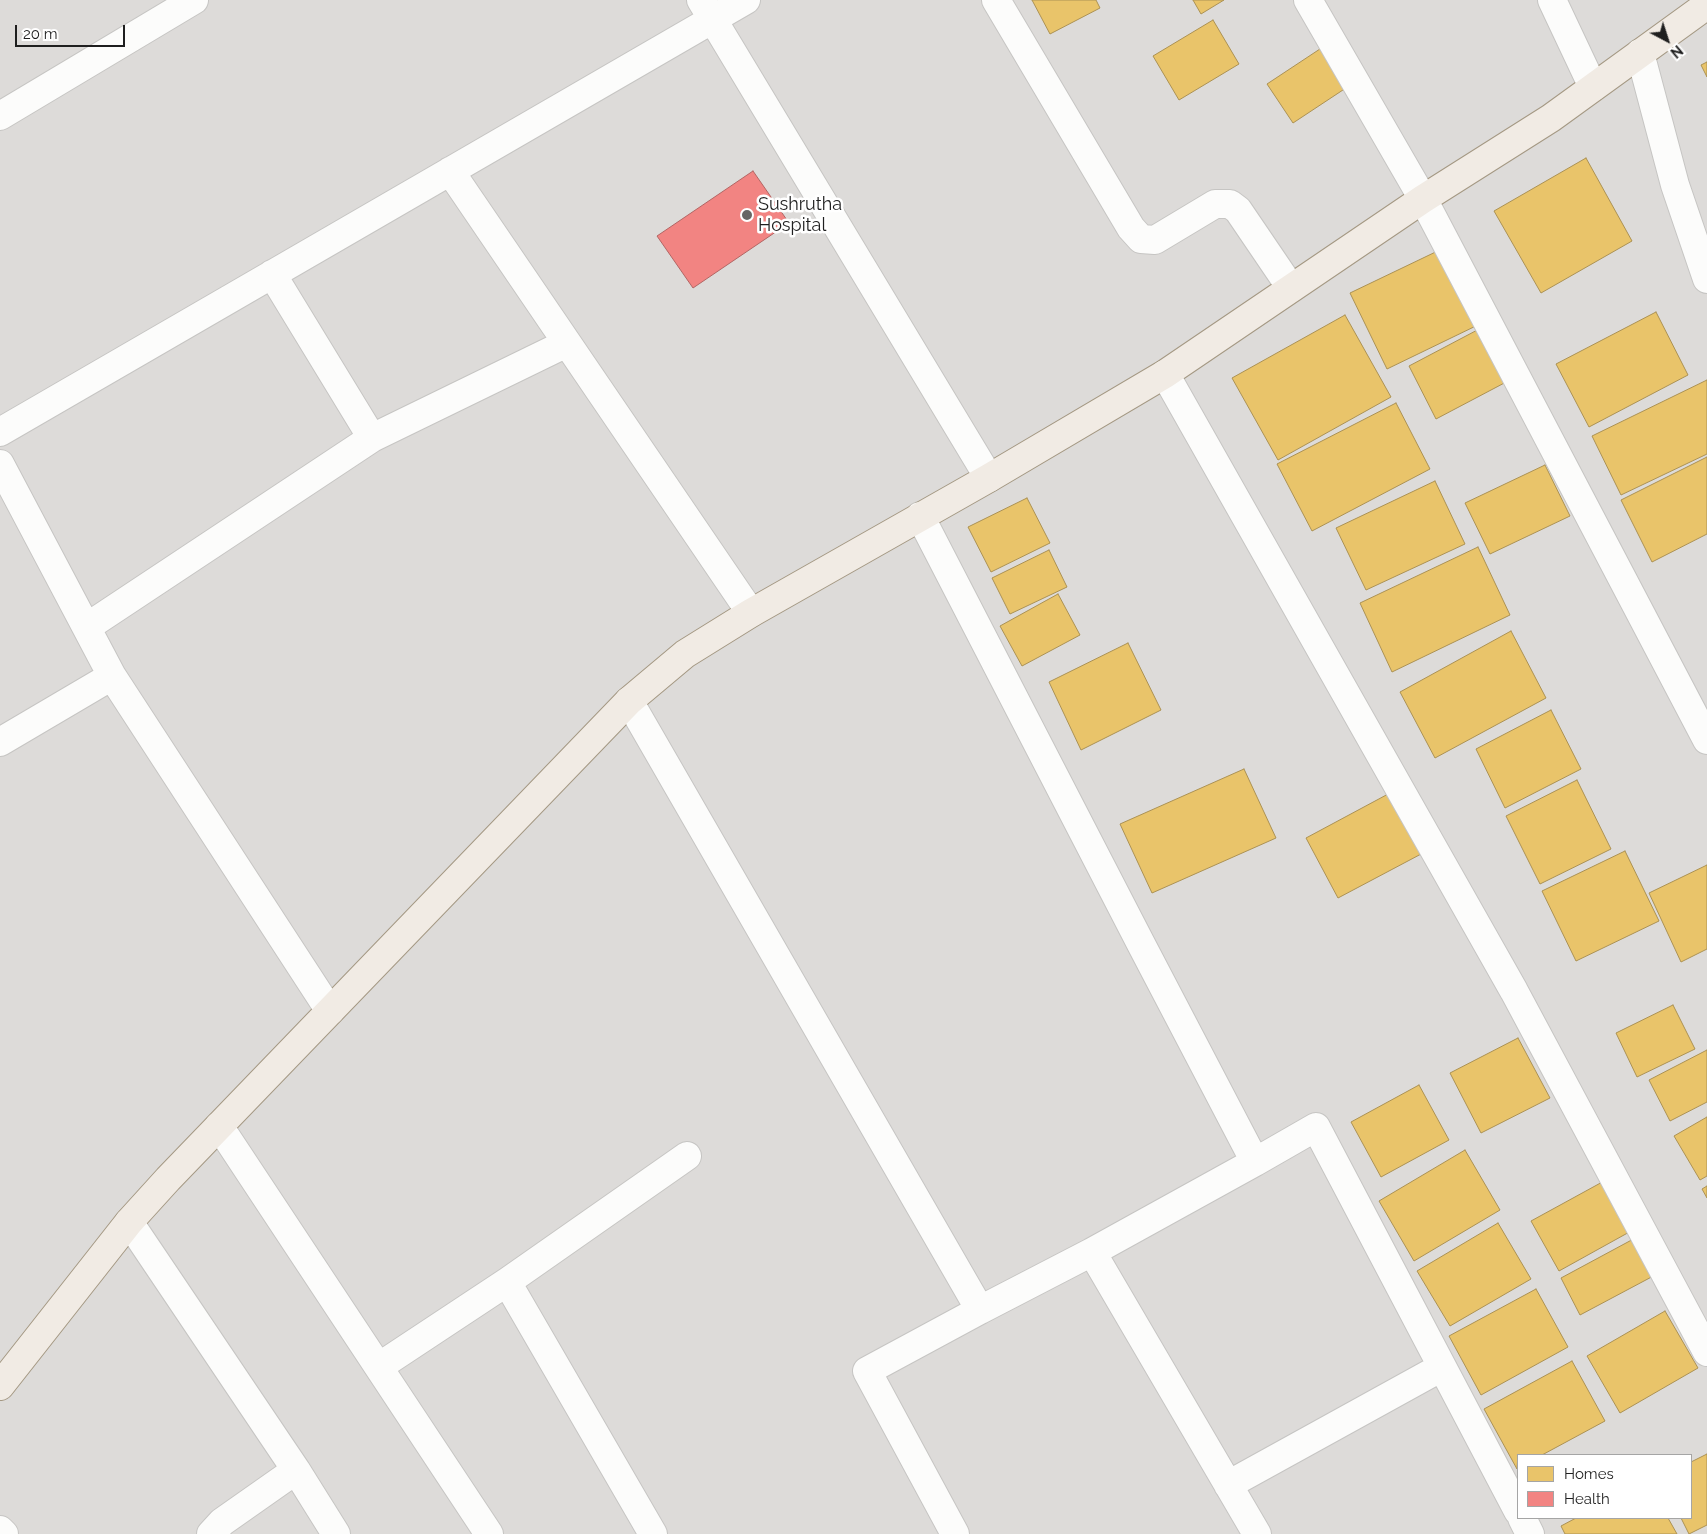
<!DOCTYPE html>
<style>
body{margin:0}
#map{position:relative;width:1707px;height:1534px;overflow:hidden;background:#eeebe7;font-family:Raleway,sans-serif}
canvas{display:block}
.legend{position:absolute;left:1517px;top:1454px;width:175px;height:65px;box-sizing:border-box;background:#fff;border:1px solid #a5a5a5;margin:0;padding:6px 9px;list-style:none;font-size:15px;color:#1f1f1f}
.legend li{display:flex;align-items:center;gap:10px;height:25px}
.legend b{width:25px;border:1px solid #a5a5a5}
.north{position:absolute;left:1642px;top:15px;width:50px;height:50px;-webkit-text-stroke:4px #fff;paint-order:stroke;rotate:140deg;font-size:14px;font-weight:700;line-height:20px;text-align:center;color:#1f1f1f}
.north::after{content:'';display:block;margin:auto;width:18px;height:22px;background:#1f1f1f;clip-path:polygon(50% 0,100% 100%,50% 72%,0 100%)}
.scale{position:absolute;left:15px;top:25px;width:110px;height:22px;box-sizing:border-box;border:2px solid #1f1f1f;border-top:0;padding-left:6px;font-size:15px;line-height:18px;white-space:nowrap;color:#1f1f1f;-webkit-text-stroke:4px #fff;paint-order:stroke}
</style>
<div id="map">
<canvas width="1707" height="1534"></canvas>
<ul class="legend">
<li><b style="height:14px;background:#e9c46a"></b>Homes</li>
<li><b style="height:14px;background:#f28482"></b>Health</li>
</ul>
<div class="north">N</div>
<div class="scale">20 m</div>
</div>
<script>
const context = document.querySelector('canvas').getContext('2d');
context.lineJoin = 'round';
function fill(path, color) {
  context.fillStyle = color;
  context.fill(path, 'evenodd');
}
function toPath(rows) {
  const path = new Path2D();
  for (const r of rows) {
    path.moveTo(r[0], r[1]);
    for (let i = 2; i < r.length; i += 2) path.lineTo(r[i], r[i + 1]);
  }
  return path;
}
function strokePath(path, color, width, dash) {
  context.strokeStyle = color;
  context.lineWidth = width;
  context.lineCap = dash ? 'butt' : 'round';
  context.setLineDash(dash || []);
  context.stroke(path);
}
function label(font, color, halo, rows, align = 'center') {
  context.font = font + ' Raleway,sans-serif';
  context.lineWidth = 5;
  context.setLineDash([]);
  context.textBaseline = 'middle';
  context.strokeStyle = halo;
  context.fillStyle = color;
  for (const [text, x, y, turn = 0] of rows) {
    context.save();
    context.translate(x, y);
    context.rotate((+turn || 0) * Math.PI / 180);
    context.textAlign = isNaN(turn) ? turn : align;
    if (halo) context.strokeText(text, 0, 0);
    context.fillText(text, 0, 0);
    context.restore();
  }
}
fill(toPath([
 [0,0,1707,0,1707,1534,0,1534],
 [1518,1455,1691,1455,1691,1518,1518,1518]
]), '#dddbd9');
const homes = toPath([
 [1032,0,1096,0,1100,8,1050,34,1032,0],
 [1193,0,1224,0,1201,14,1193,0],
 [1213,20,1239,64,1179,100,1153,56,1213,20],
 [1326,45,1352,84,1293,123,1267,84,1326,45],
 [1707,62,1707,77,1701,65,1707,62],
 [1586,158,1632,241,1541,293,1494,211,1586,158],
 [1446,247,1482,323,1387,369,1350,293,1446,247],
 [1656,312,1688,375,1589,427,1556,364,1656,312],
 [1345,315,1391,397,1278,460,1232,378,1345,315],
 [1483,327,1510,380,1436,419,1409,366,1483,327],
 [1707,380,1707,454,1621,495,1592,436,1707,380],
 [1396,403,1430,469,1312,531,1277,464,1396,403],
 [1707,457,1707,534,1652,562,1621,500,1707,457],
 [1545,465,1570,516,1490,554,1465,503,1545,465],
 [1435,481,1465,544,1366,590,1336,528,1435,481],
 [1027,498,1050,543,991,572,968,527,1027,498],
 [1478,547,1510,615,1392,672,1360,603,1478,547],
 [1049,550,1067,587,1010,614,992,578,1049,550],
 [1058,594,1080,635,1022,666,1000,626,1058,594],
 [1511,631,1546,698,1435,758,1400,692,1511,631],
 [1128,643,1161,710,1081,750,1049,682,1128,643],
 [1551,710,1581,769,1505,808,1476,749,1551,710],
 [1244,769,1276,838,1152,893,1120,824,1244,769],
 [1577,780,1611,849,1540,884,1506,816,1577,780],
 [1390,793,1423,853,1338,898,1306,838,1390,793],
 [1625,851,1659,921,1576,961,1542,891,1625,851],
 [1707,865,1707,949,1681,962,1649,893,1707,865],
 [1673,1005,1695,1049,1637,1077,1616,1033,1673,1005],
 [1518,1038,1550,1098,1481,1133,1450,1073,1518,1038],
 [1707,1050,1707,1102,1670,1121,1649,1080,1707,1050],
 [1419,1085,1449,1140,1381,1177,1351,1122,1419,1085],
 [1707,1117,1707,1176,1700,1180,1674,1136,1707,1117],
 [1465,1150,1500,1210,1414,1261,1379,1201,1465,1150],
 [1606,1180,1633,1230,1559,1271,1531,1221,1606,1180],
 [1707,1186,1707,1198,1702,1189,1707,1186],
 [1498,1223,1531,1279,1450,1326,1417,1271,1498,1223],
 [1639,1236,1659,1273,1580,1315,1561,1278,1639,1236],
 [1536,1289,1568,1347,1481,1395,1449,1336,1536,1289],
 [1665,1311,1698,1368,1620,1413,1587,1356,1665,1311],
 [1572,1361,1605,1421,1542,1455,1518,1455,1517,1469,1484,1409,1572,1361],
 [1707,1454,1707,1525,1689,1534,1681,1518,1691,1518,1691,1462,1707,1454],
 [1576,1518,1668,1518,1677,1534,1565,1534,1561,1526,1576,1518]
]);
fill(homes, '#e9c46a');
strokePath(homes, '#ac9254', 1);
const health = toPath([
 [753,171,789,223,693,288,657,236,753,171]
]);
fill(health, '#f28482');
strokePath(health, '#b36664', 1);
const minor = toPath([
 [701,0,989,478],
 [996,0,1131,228,1141,239,1155,240,1215,204,1230,204,1238,210,1291,288],
 [1308,0,1423,199,1707,740],
 [1552,0,1593,87],
 [1640,53,1675,185,1707,279],
 [0,116,194,0],
 [450,171,751,613],
 [1165,374,1514,991,1707,1352],
 [0,432,746,0],
 [372,438,567,343],
 [0,464,112,676,0,742],
 [920,516,1140,942,1255,1162,1092,1252],
 [87,627,372,438,272,274],
 [112,676,330,1011],
 [629,701,980,1310,1092,1252,1257,1534],
 [219,1126,489,1534],
 [1255,1162,1316,1127,1518,1511],
 [129,1222,296,1470,336,1534],
 [380,1366,507,1282],
 [1228,1485,1442,1367],
 [1522,1518,1530,1534],
 [0,1530,4,1534],
 [211,1534,222,1522,296,1470],
 [653,1534,507,1282,687,1156],
 [955,1534,867,1371,980,1310]
]);
const major = toPath([
 [0,1386,129,1222,168,1179,629,701,685,654,751,613,989,478,1165,374,1423,199,1551,118,1707,5]
]);
strokePath(minor, '#c6c5c3', 30);
strokePath(major, '#a49883', 30);
strokePath(minor, '#fcfcfb', 28);
strokePath(major, '#f1ebe4', 28);
for (const [x, y, r, color] of [
 [747,215,6,"#676665"]
]) {
  const dot = new Path2D();
  dot.arc(x, y, r, 0, 2 * Math.PI);
  context.fillStyle = color;
  context.fill(dot);
  strokePath(dot, '#fff', 2);
}
label('18px', '#1f1f1f', '#fff', [
 ["Sushrutha",758,205],
 ["Hospital",758,226]
], 'left');
</script>
